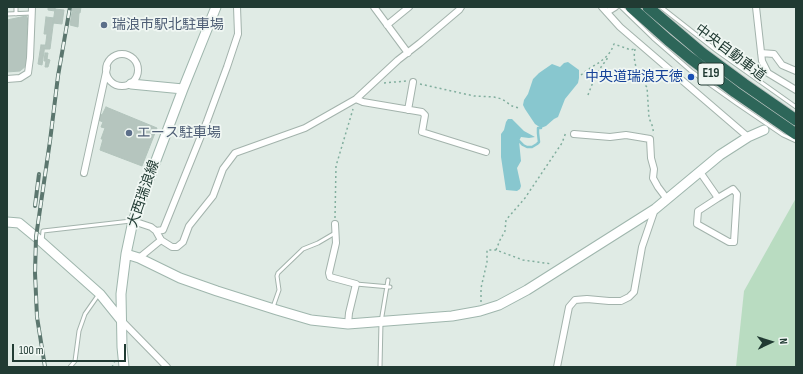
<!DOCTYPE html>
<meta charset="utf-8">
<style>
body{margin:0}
#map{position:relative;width:803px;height:374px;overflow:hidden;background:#e0ebe5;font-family:"Sofia Sans Condensed",sans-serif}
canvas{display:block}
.frame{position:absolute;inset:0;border:8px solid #213b33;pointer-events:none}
.north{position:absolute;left:751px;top:322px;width:40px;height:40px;-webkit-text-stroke:3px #f0f7f3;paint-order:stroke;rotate:86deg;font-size:11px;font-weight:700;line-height:16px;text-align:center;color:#213b33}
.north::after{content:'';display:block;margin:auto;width:14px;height:18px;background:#213b33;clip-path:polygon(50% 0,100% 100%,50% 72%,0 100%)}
.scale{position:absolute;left:12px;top:344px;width:114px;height:18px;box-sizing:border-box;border:2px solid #213b33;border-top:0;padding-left:5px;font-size:12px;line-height:14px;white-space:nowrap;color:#213b33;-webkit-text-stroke:3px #f0f7f3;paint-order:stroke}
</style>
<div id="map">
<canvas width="803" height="374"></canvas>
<div class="frame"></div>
<div class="north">N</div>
<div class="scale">100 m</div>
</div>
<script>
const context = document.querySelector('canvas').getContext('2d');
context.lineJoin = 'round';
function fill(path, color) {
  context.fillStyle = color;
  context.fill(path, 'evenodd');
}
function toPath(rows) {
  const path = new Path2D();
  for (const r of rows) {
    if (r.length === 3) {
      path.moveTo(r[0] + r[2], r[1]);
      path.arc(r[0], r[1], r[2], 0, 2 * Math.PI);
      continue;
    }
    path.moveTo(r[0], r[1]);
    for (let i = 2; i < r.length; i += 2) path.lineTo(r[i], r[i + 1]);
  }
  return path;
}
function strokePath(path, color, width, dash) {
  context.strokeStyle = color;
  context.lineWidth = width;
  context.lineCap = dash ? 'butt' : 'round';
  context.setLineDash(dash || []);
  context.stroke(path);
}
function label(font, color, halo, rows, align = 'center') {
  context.font = font + ' "Sofia Sans Condensed","Noto Sans JP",sans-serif';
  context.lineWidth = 3.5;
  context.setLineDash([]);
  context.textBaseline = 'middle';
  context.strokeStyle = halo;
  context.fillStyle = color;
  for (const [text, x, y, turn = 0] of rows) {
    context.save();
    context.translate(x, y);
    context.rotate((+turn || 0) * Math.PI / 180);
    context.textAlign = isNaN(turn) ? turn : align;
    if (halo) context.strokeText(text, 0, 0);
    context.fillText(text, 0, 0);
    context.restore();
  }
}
fill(toPath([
 [796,198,796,367,736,367,744,291]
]), '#b9dcc1');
fill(toPath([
 [568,62,579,70,579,78,578,83,565,99,558,117,554,119,546,126,541,128,535,124,525,109,523,105,524,100,528,94,533,79,539,73,552,64,560,67,564,63],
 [508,119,512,119,524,131,535,137,529,138,521,137,519,141,521,161,517,168,521,186,520,189,517,191,506,190,501,157,501,134,504,130,506,122]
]), '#88c7cf');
strokePath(toPath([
 [519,141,523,145,527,147,532,147,537,144,539,142,538,133,538,128,541,128]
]), '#88c7cf', 2.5);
const building = toPath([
 [48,7,55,7,55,11,48,10,48,7],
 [72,7,81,7,80,13,72,11,72,7],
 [55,9,64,10,62,24,53,23,55,9],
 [72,12,79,13,78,27,70,25,72,12],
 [26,16,28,19,28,25,27,25,27,43,28,43,27,65,20,71,7,72,7,20,26,16],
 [46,17,54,18,50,49,45,49,47,34,44,34,46,17],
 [41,45,45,45,42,65,38,64,41,45],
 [45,53,48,53,47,59,50,60,48,67,45,67,46,61,44,61,45,53],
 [106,107,157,128,142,166,100,150,103,139,101,139,105,128,101,127,103,122,98,120,100,114,102,115,106,107]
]);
fill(building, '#b5c5be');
strokePath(building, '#b2c4bc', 1);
const lane = toPath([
 [16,7,16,14],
 [621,7,653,38,691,71,736,103,783,135,796,141],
 [661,7,717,51,796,107],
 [7,14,32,13],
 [42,241,43,231,131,221],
 [356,284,390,287],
 [273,307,279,290,277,276,278,273,303,249,318,243,335,233],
 [70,367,75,361,79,331,85,314,99,294],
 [380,367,381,322,388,280]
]);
const street = toPath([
 [237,7,238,34,227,67,207,121,163,230,156,231,161,240,172,247,177,247,183,242,189,226,213,196,223,169,235,153,305,128,356,99,398,60,420,43,459,10,461,7],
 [374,7,408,53],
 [602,7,620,27,748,137],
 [756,7,762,61,768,73,796,90],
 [607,12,615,7],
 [387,25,409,7],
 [761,53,774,54,782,65,796,71],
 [122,70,16],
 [7,79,20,78,28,73,30,58,32,7],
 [356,99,363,102,422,112,425,115,422,132,486,152],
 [408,110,413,82],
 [574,134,610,137,626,135,650,139,651,158,654,169,653,178,658,187,667,199],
 [700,172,718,198,733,189,737,194,734,242,729,242,697,224,698,211,718,198],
 [84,173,107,68],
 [133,221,151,227,156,231],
 [335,224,336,243,329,273,330,277,356,284,349,313,348,324],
 [139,258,161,240],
 [121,320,167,367],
 [557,367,569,307,575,300,587,299,609,301,621,301,629,297,634,292,642,247,655,209]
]);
const secondary = toPath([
 [131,84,183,89],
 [7,222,19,223,36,237,100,294,121,320],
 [126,254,139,258,180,278,217,291,277,310,311,320,348,324,452,316,480,311,499,305,527,290,655,209,720,155,748,137,764,130],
 [124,367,122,347,121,294,126,254,133,221,183,89,216,7]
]);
const highway = toPath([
 [631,7,668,40,690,58,735,92,796,134],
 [648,7,662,19,702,53,744,84,796,120]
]);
strokePath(lane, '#a3b3ac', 5);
strokePath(street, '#a3b3ac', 8);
strokePath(secondary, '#9fb6ad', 11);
strokePath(highway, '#c1c8c6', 13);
strokePath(toPath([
 [635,49,634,57,638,78,647,87,649,118,652,125,654,134],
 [581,75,587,70,600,62,607,56,611,51,614,44,631,50,634,49],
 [384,83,406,81],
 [420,84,474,96,494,97,502,99,512,106,519,108],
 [588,95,596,74,607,59,607,56],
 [335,218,336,166,353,109],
 [496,250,500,240,505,231,506,220,525,198,562,143,566,132],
 [481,302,481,288,487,262,487,250,496,250,523,260,552,264],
 [112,367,115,361]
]), '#81ae9e', 1.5, [2, 3]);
strokePath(lane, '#fff', 3);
strokePath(street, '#fff', 6);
strokePath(secondary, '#fff', 9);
strokePath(highway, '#2d6659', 11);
const rail = toPath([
 [35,206,39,174],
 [45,367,37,317,35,273,36,237,50,141,58,76,70,7]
]);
strokePath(rail, '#5b766e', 4);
strokePath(rail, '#f0f7f3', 2.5, [8]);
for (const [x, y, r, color] of [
 [104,25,4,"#5c6f8a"],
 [691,77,4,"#1a4fb4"],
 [129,133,4,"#5c6f8a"]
]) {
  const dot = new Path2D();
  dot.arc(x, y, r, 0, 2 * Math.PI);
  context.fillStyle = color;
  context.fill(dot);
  strokePath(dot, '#f0f7f3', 1.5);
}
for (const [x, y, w] of [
 [711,74,26]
]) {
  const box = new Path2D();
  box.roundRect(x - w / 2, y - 11, w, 22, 3);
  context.fillStyle = '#f0f7f3';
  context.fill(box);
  strokePath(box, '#213b33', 1);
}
label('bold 13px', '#213b33', null, [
 ["E19",711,74]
]);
label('14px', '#4e5e75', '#f0f7f3', [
 ["瑞浪市駅北駐車場",112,25],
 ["エース駐車場",137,133]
], 'left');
label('14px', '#213b33', '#f0f7f3', [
 ["中央自動車道",730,53,37],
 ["大西瑞浪線",144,194,-71]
]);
label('14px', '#164399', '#f0f7f3', [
 ["中央道瑞浪天徳",683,77]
], 'right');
</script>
